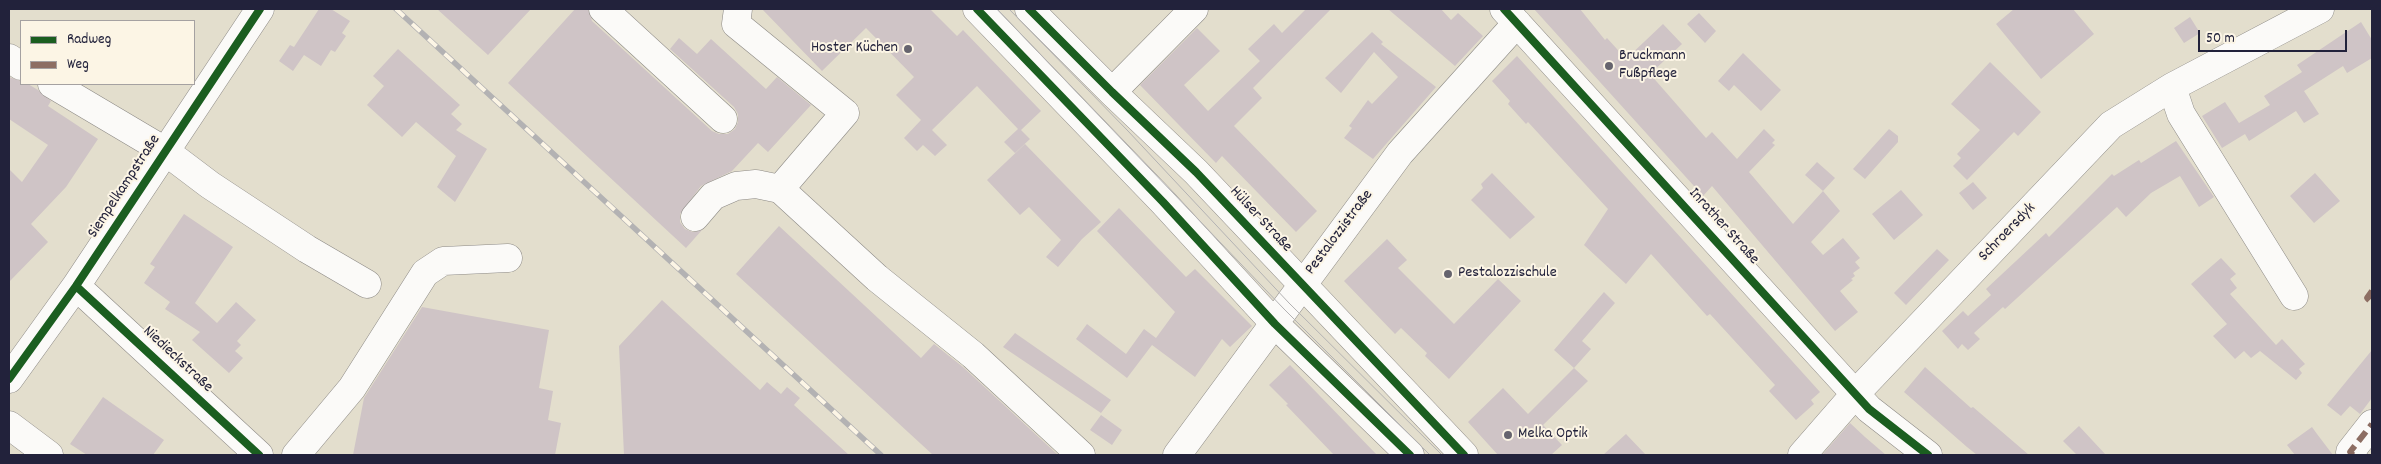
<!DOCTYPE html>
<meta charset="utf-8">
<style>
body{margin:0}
#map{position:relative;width:2381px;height:464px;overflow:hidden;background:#e3decd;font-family:Dekko,sans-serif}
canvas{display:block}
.frame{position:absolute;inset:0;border:10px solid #22223b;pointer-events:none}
.legend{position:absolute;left:20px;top:20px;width:175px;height:65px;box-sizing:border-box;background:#fcf5e5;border:1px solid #a5a1a1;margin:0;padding:6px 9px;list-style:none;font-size:15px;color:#22223b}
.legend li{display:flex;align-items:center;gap:10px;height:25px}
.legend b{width:25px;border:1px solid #a5a1a1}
.scale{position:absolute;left:2198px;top:30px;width:149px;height:22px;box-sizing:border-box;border:2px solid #22223b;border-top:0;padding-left:6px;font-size:15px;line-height:18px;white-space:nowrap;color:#22223b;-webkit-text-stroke:4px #fcf5e5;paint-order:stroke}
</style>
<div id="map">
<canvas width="2381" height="464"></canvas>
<div class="frame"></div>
<ul class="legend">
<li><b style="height:6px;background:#1b5e20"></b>Radweg</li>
<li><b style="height:6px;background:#8d6e63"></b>Weg</li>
</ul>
<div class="scale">50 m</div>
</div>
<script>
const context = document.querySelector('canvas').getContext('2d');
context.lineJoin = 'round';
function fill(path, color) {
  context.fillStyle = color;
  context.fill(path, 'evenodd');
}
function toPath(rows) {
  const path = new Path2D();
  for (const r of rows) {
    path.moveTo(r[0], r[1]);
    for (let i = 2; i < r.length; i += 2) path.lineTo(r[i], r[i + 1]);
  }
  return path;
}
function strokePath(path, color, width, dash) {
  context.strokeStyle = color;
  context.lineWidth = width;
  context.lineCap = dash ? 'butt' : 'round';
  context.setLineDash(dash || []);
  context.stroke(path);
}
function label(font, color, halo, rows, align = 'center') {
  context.font = font + ' Dekko,sans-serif';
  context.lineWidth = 4;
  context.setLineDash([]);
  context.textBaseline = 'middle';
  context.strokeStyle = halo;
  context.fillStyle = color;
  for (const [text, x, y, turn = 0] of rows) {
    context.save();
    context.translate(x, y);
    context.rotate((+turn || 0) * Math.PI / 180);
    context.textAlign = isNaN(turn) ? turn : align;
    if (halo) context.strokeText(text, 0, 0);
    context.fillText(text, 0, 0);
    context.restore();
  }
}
fill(toPath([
 [319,9,331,9,350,21,342,33,346,36,335,52,331,50,321,66,304,55,293,71,279,61,290,45,294,47],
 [437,9,531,9,488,55],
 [575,9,588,9,592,21,712,131,719,134,728,134,735,129,738,122,738,114,734,107,670,49,679,38,697,54,711,39,766,89,777,77,811,105,768,152,758,143,732,171,701,186,680,214,680,222,685,229,693,232,702,230,686,248,508,83],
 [762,9,930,9,957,36,963,30,1041,111,1021,130,1030,139,1015,153,1004,142,1018,129,977,86,932,130,947,145,935,156,923,145,917,151,904,138,921,120,896,95,914,77,866,28,822,71],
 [1306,9,1331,9,1253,88,1262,98,1234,126,1317,211,1296,232,1222,156,1216,163,1140,85,1197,28,1220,51,1184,85,1208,111,1260,61,1248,49,1274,24,1282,33],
 [1388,9,1441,9,1451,20,1458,13,1483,36,1455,66],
 [1534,9,1580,9,1605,40,1607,38,1626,59,1663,24,1682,44,1650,74,1706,138,1712,132,1737,159,1764,129,1775,140,1772,143,1775,145,1749,172,1793,224,1823,191,1840,211,1811,242,1823,255,1843,238,1860,258,1855,262,1860,268,1853,273,1855,276,1851,279,1853,280,1840,291,1858,312,1835,331,1712,186,1703,196],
 [2014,9,2073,9,2094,34,2041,79,1996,24],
 [1699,13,1716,31,1705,43,1687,24],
 [2190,17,2200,33,2184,43,2174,28],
 [2361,22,2372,40,2372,58,2347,73,2343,66,2304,91,2319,114,2304,123,2296,111,2249,141,2245,134,2222,148,2202,116,2225,102,2239,123,2270,105,2264,96,2302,72,2297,65],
 [1372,32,1383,42,1381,44,1436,87,1373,159,1344,138,1352,128,1349,126,1368,100,1372,104,1398,77,1374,52,1341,93,1325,78],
 [398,49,460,105,451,114,462,124,456,130,487,149,455,202,437,187,456,156,416,122,402,137,367,105,384,86,373,76],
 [1743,53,1781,90,1761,111,1734,85,1729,91,1718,81],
 [1517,56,1820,392,1811,400,1814,404,1796,420,1769,391,1775,385,1710,314,1707,316,1651,254,1626,284,1584,245,1608,209,1528,122,1526,124,1508,104,1510,101,1492,81],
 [1990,62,2041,112,2018,136,2014,132,1967,180,1953,166,1961,158,1957,154,1980,130,1951,104],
 [9,77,21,81,21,84,28,84,38,90,51,101,48,106,98,139,66,187,31,224,48,242,9,282,9,169,22,182,48,145,9,119],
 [1889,129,1898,136,1898,142,1865,179,1853,169],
 [2176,141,2214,197,2199,207,2180,176,2151,193,2126,217,2117,207,2005,309,2003,307,1974,333,1980,339,1968,350,1962,344,1958,349,1942,331,1963,311,1968,316,1991,295,1986,289,2046,233,2049,237,2112,174,2114,176,2139,160,2141,163],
 [1025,144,1101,222,1082,239,1058,267,1046,257,1061,240,1029,207,1020,215,987,180],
 [1817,162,1835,178,1823,191,1805,175],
 [1492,173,1535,217,1510,239,1471,200,1483,188,1481,184],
 [2315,173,2340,201,2314,223,2290,196],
 [1973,182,1987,198,1973,210,1959,193],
 [1901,190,1923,215,1894,240,1872,214],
 [1119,208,1186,277,1195,269,1252,326,1230,347,1222,339,1195,377,1152,345,1127,378,1076,339,1087,324,1126,354,1144,329,1156,338,1175,312,1097,231],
 [184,214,233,247,195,303,217,323,236,302,256,320,237,341,241,345,235,351,243,358,229,373,192,340,200,332,165,309,170,302,144,283,155,267,150,264],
 [779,226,921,358,934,344,963,367,1058,455,933,455,736,274],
 [1387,239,1407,260,1398,268,1454,324,1498,279,1521,301,1449,379,1425,356,1427,353,1401,328,1395,334,1344,281],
 [1937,249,1949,260,1906,305,1894,293],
 [2221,258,2236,274,2230,279,2237,288,2230,294,2276,345,2282,339,2305,364,2299,369,2302,373,2296,380,2260,351,2251,358,2244,351,2235,359,2213,336,2227,324,2191,284],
 [1604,292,1615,303,1582,341,1591,349,1574,368,1554,350],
 [662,300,760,390,767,382,781,394,787,387,800,398,794,405,849,455,624,455,619,346],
 [422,307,549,330,539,388,553,391,548,420,561,423,555,455,353,455,364,398],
 [1015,333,1111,400,1101,413,1003,347],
 [2372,350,2372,398,2360,414,2350,406,2341,416,2327,405],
 [1290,365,1377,455,1334,455,1286,405,1288,404,1269,385],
 [1925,367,1971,408,1973,407,2029,455,1977,455,1967,447,1904,392],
 [1574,368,1588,381,1543,425,1562,445,1551,455,1498,455,1468,422,1503,388,1528,414],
 [103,397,164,440,153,455,87,455,70,444],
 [1101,415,1122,430,1112,445,1090,430],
 [1850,423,1865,437,1886,455,1822,455],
 [2079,426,2106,455,2077,455,2063,441],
 [2312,427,2317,434,2333,455,2295,455,2287,445],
 [1626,434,1646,455,1603,455]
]), '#cfc4c6');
const minor = toPath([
 [603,9,723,119],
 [977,9,1163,202,1275,324,1410,455],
 [1029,9,1112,92,1196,172,1464,455],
 [1504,9,1869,409,1928,455],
 [9,58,21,66],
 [52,84,165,151,210,185,307,249,367,284],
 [2172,87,2181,114,2294,296],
 [1112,92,1194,9],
 [780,189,877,278,973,355,1081,455],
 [695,217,713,196,736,186,756,184,780,189,845,113,736,24,738,9],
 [76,286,259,455],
 [9,379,76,286,260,9],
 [9,425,49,455],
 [296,455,352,388,425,273,443,261,508,258],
 [1177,455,1400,153,1517,23],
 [1802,455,1856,393,2111,125,2172,87,2320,9],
 [2353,455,2350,452,2372,424]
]);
strokePath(minor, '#8c8985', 29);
strokePath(minor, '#fbfaf8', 28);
strokePath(toPath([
 [997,9,1284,309,1430,455],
 [1009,9,1128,131,1289,303,1442,455]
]), '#b3b2b3', 1);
const rail = toPath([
 [396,9,881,455]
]);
strokePath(rail, '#b3b2b3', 5.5);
strokePath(rail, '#fcf5e5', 4, [11]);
strokePath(toPath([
 [2372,291,2367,298,2372,303],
 [2353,455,2350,452,2372,424]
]), '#8d6e63', 6, [12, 6]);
strokePath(toPath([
 [977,9,1163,202,1275,324,1410,455],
 [1029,9,1112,92,1196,172,1464,455],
 [1504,9,1869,409,1928,455],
 [76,286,259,455],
 [9,379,76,286,260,9]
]), '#1b5e20', 8);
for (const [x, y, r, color] of [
 [908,49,5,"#66646e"],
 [1609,66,5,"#66646e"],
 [1448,274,5,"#66646e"],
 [1508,435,5,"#66646e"]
]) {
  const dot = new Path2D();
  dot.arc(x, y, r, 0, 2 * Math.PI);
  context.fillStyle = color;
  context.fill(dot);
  strokePath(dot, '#fcf5e5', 2);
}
label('16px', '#22223b', '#fcf5e5', [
 ["Hoster Küchen",898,49,"right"],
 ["Bruckmann",1619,57],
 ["Fußpflege",1619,75],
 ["Pestalozzischule",1458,274],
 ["Melka Optik",1518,435]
], 'left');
label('16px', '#22223b', '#fcf5e5', [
 ["Siempelkampstraße",125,187,-57],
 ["Hülser Straße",1260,220,47],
 ["Inrather Straße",1723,227,48],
 ["Pestalozzistraße",1340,233,-53],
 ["Schroersdyk",2008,233,-46],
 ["Niedieckstraße",177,360,43]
]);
</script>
